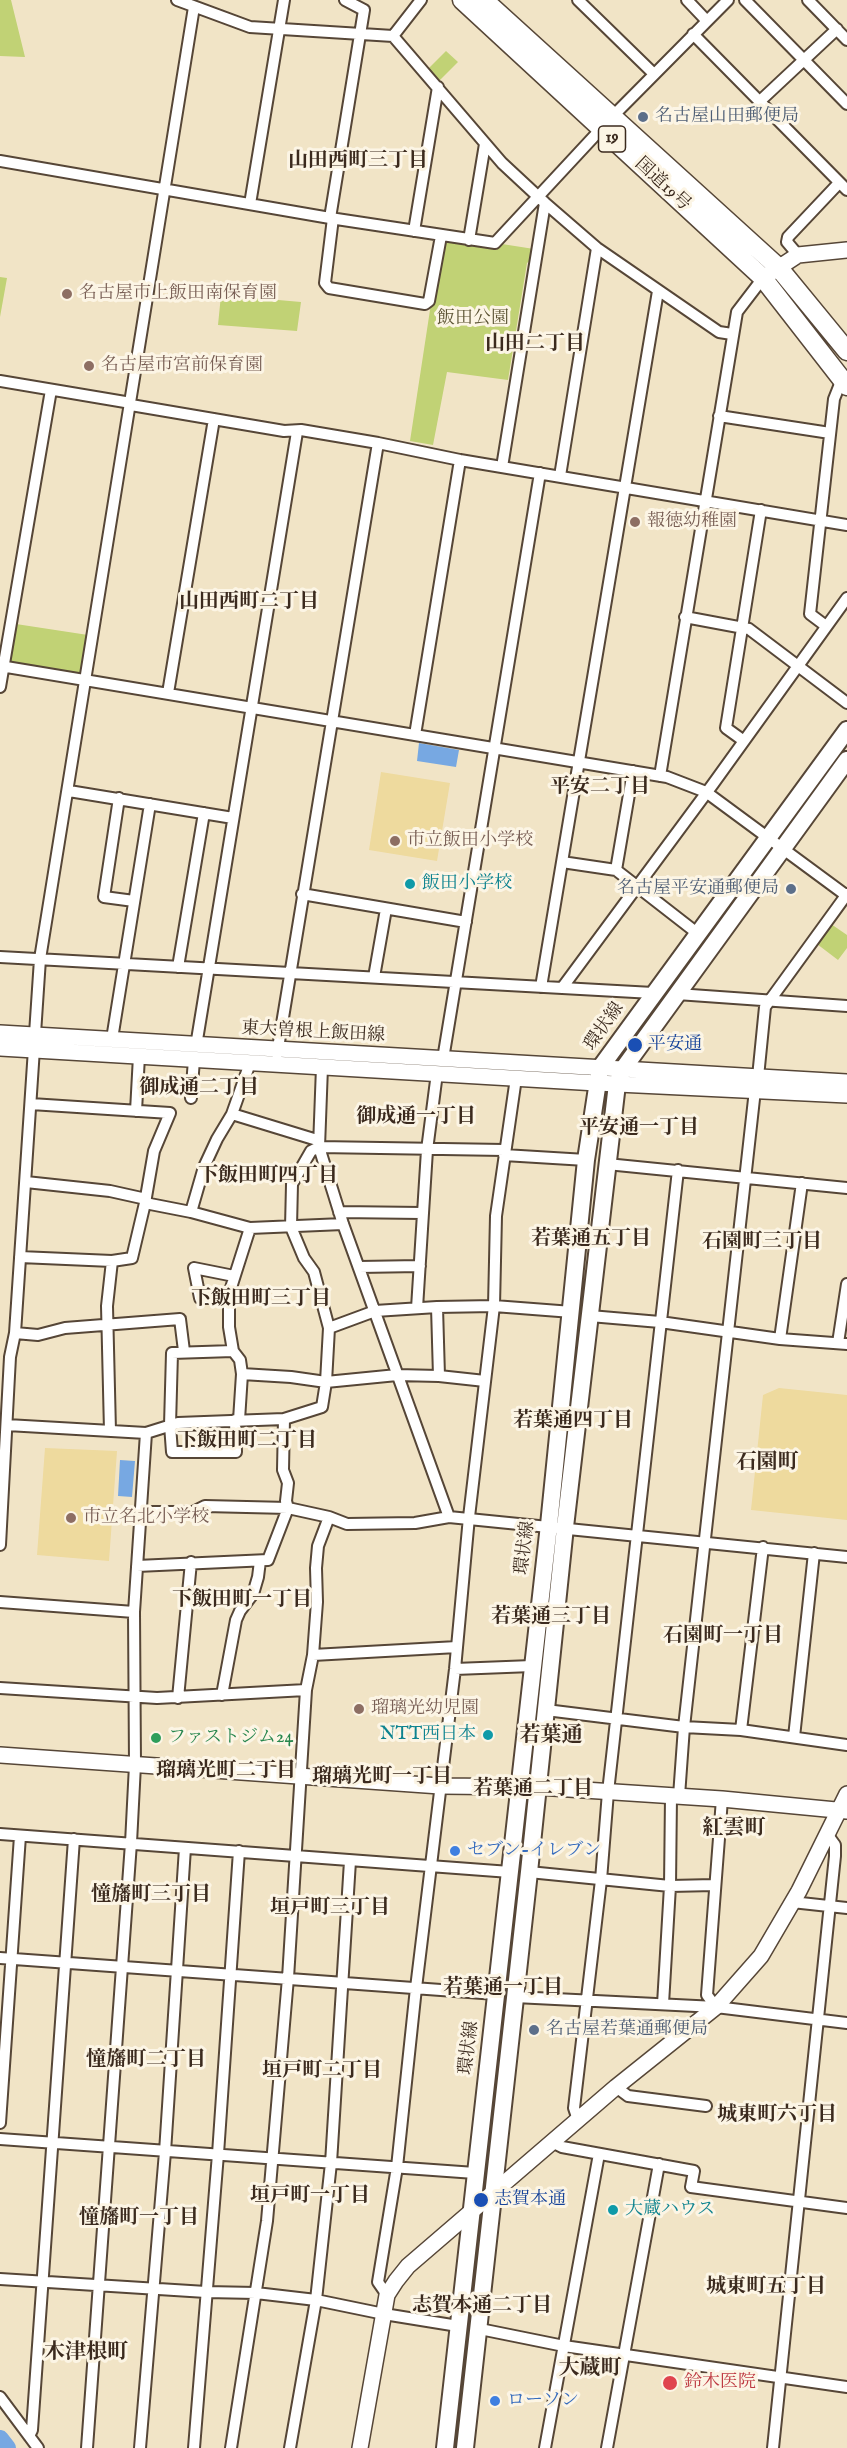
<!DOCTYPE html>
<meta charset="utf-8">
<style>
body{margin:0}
canvas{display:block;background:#f1e4c6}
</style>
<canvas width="847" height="2448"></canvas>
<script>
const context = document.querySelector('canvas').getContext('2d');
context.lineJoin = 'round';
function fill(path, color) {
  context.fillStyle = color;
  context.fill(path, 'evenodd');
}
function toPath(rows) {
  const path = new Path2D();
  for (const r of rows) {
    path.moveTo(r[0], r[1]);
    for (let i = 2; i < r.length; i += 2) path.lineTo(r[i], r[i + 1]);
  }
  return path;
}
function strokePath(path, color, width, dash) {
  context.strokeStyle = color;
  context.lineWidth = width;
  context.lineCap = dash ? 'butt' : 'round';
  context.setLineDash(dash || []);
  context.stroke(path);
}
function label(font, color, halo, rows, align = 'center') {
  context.font = font + ' "IM FELL English","Noto Serif JP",serif';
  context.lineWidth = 6;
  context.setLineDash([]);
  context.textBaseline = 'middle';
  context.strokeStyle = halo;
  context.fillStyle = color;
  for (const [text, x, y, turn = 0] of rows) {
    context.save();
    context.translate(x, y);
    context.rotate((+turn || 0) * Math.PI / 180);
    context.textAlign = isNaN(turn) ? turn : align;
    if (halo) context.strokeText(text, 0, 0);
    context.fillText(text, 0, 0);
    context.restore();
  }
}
fill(toPath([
 [0,0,11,0,25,57,0,56],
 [446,51,458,62,438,82,427,70],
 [446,240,498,248,502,244,534,249,532,259,527,263,508,380,447,372,433,445,410,441,430,310,442,244],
 [0,277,7,278,0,317],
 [221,295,301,302,297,331,218,325],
 [16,624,88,635,82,671,79,674,11,663,10,661],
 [831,924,847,935,847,948,838,960,817,944]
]), '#c1d275');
fill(toPath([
 [381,772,450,783,437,861,369,850],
 [779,1388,847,1395,847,1520,751,1510,763,1395],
 [45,1448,117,1451,109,1561,37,1555]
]), '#eeda9e');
fill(toPath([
 [419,743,459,750,456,767,417,761],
 [120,1460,135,1461,132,1497,118,1496]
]), '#77a8e2');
strokePath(toPath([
 [0,2439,7,2448]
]), '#77a8e2', 18);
const street = toPath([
 [177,0,250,27,393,36,502,163,545,203,597,248,719,332,732,334],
 [578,0,654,74],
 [687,0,706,20],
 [745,0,847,104],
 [808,0,847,40],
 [693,34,847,190],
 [393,36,421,0],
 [760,101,837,29],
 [0,161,330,218,495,243,613,116,728,0],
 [250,204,284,0],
 [330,218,364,10,345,0],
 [333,218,325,283,329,288,425,304,429,301,441,236],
 [414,231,438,87],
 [469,240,485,144],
 [798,255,787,242,788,237,839,183],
 [0,381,131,403],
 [131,405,284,431,301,430,378,443,460,460,847,525],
 [719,416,830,433],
 [502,467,545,203],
 [560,476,597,248],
 [685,617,749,629,847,703],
 [826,626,810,614,834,399,842,379],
 [0,666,667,777,706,792,847,896],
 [0,687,51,390],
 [168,693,214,419],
 [415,735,460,460],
 [744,741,726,728,761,510],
 [660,776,737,312,763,278],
 [69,791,233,818],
 [119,798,104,897,134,901],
 [562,862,616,870,697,933],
 [616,870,633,771],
 [302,894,466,922],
 [0,957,653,993],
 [178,967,204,813],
 [374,977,386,909],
 [541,987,658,291],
 [562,988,713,784,847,598],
 [677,994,847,1006],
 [112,1039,150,804],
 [196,1046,297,432],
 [277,1054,378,443],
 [443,1059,540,473],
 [322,1067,319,1147,343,1224,449,1517,847,1557],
 [758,1077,765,1007,847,894],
 [191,1098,194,1060],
 [136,1111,139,1056],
 [232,1114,317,1140],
 [504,1155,586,1160],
 [607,1164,847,1188],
 [26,1182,110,1191,146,1199],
 [145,1203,191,1212,250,1228,343,1224],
 [191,1212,204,1167,217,1139,232,1114,250,1063],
 [339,1212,422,1213],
 [20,1257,112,1261,132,1258,145,1203,154,1151,170,1113,31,1104],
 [359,1267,420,1266],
 [229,1298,200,1298,194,1268,234,1276],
 [437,1307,439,1376],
 [417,1308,427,1150,437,1073],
 [590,1316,660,1322,780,1339,847,1344],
 [329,1328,375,1311,437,1307,494,1306,572,1312],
 [15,1333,38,1335,65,1328,180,1319,184,1351],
 [780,1339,802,1183],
 [838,1343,847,1284],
 [233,1351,229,1327,229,1294,250,1228],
 [242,1374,291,1377,326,1382,329,1328,314,1272,304,1258,291,1227,292,1184,311,1151,319,1147,504,1150],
 [235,1420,236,1452,172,1452,170,1425,172,1353,233,1351,240,1360,242,1374,239,1420],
 [7,1425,146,1433,178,1423,284,1419,322,1407,326,1382,397,1375,439,1376,485,1381],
 [110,1431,107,1306,112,1261],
 [141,1512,193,1512,205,1506,288,1508,329,1517,347,1524,415,1523,449,1517],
 [0,1545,10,1357,15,1333,40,959,194,7],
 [137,1566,268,1560,288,1508,286,1501,288,1483,283,1470,284,1419],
 [0,1602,134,1612],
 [313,1655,457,1647],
 [455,1669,532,1666],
 [0,1688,157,1698,306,1690],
 [222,1695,236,1620,240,1611,253,1594,258,1577,260,1561],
 [178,1698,191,1562],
 [546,1710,684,1727,741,1730,847,1745],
 [741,1730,763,1547],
 [794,1737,814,1553],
 [679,1796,684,1727,755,1090],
 [0,1834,510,1872],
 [529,1872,670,1886,714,1885],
 [792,1902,847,1908],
 [0,1958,496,1994],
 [515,1997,716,2007,847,2023],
 [663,2004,670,1886,671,1796],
 [716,2007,707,1995,722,1799],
 [616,2087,628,2096,706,2106],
 [578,2120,574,2108,601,1880,608,1792,678,1170],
 [0,2123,20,1836],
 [0,2139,475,2173],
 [552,2142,562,2147,694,2171,691,2187,847,2208],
 [0,2279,206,2292,256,2293,316,2300,384,2314,458,2326],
 [387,2295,378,2282,397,2167,416,1988,455,1669,469,1517,494,1306,496,1216,516,1078],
 [480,2329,564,2346,847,2387],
 [0,2397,38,2448],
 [29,2436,32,2430,74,1839],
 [87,2448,131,1843,135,1765,134,1612,146,1433],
 [140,2448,165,2152,185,1848],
 [194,2448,218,2154,239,1851],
 [231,2448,267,2221,288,1978,306,1690,313,1655,317,1602,316,1568,318,1546,329,1517],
 [290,2448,316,2300,331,2163,350,1861],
 [545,2448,599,2154],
 [607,2448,659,2164],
 [773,2448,835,1856,835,1845,827,1834]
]);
const secondary = toPath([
 [763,278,798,255,847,250],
 [0,1033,847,1082],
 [0,1048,597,1083,847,1095],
 [0,1755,440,1786,538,1787,722,1799,847,1811],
 [360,2448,387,2295,396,2281,408,2266,616,2087,716,2007,761,1956,799,1891,847,1794]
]);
const primary = toPath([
 [445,2448,549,1525,586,1160,600,1068,847,730],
 [465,2448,529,1872,565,1527,617,1084,623,1069,847,760]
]);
const highway = toPath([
 [462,0,763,278,847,386],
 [484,0,778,267,847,351]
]);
strokePath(street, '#564637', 14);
strokePath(secondary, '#564637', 18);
strokePath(primary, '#564637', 20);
strokePath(highway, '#564637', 21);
strokePath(street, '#fff', 10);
strokePath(secondary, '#fff', 15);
strokePath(primary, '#fff', 16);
strokePath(highway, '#fff', 18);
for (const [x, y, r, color] of [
 [643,117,6,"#5c6f8a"],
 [67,294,6,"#8d6e63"],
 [89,366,6,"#8d6e63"],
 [635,522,6,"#8d6e63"],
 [395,841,6,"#8d6e63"],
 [410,884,6,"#0f9aa8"],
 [791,889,6,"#5c6f8a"],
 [635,1045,8,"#1a4fb4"],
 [71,1518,6,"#8d6e63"],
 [359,1709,6,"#8d6e63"],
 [488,1735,6,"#0f9aa8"],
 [156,1738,6,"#2e9e5b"],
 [455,1851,6,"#3f7fe0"],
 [534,2030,6,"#5c6f8a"],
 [481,2200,8,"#1a4fb4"],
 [613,2210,6,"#0f9aa8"],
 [670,2383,8,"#e0444e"],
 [495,2401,6,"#3f7fe0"]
]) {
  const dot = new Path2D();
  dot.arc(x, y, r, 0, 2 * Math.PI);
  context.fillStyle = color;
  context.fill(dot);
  strokePath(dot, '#fcf5e5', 2);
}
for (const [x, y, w] of [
 [612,139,27]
]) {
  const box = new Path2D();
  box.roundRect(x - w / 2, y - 13, w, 26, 4.5);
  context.fillStyle = '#fcf5e5';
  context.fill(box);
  strokePath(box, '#3b2a1e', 1.5);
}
label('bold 16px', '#3b2a1e', null, [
 ["19",612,139]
]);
label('18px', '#4e5e75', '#fcf5e5', [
 ["名古屋山田郵便局",655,117],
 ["名古屋平安通郵便局",779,889,"right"],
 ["名古屋若葉通郵便局",546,2030]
], 'left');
label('18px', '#3b2a1e', '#fcf5e5', [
 ["国道19号",662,185,43],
 ["環状線",605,1027,-55],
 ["東大曽根上飯田線",313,1033,3],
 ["環状線",526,1548,-83],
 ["環状線",470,2048,-83]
]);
label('18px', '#785e54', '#fcf5e5', [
 ["名古屋市上飯田南保育園",79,294],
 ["名古屋市宮前保育園",101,366],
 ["報徳幼稚園",647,522],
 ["市立飯田小学校",407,841],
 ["市立名北小学校",83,1518],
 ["瑠璃光幼児園",371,1709]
], 'left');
label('18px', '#5c5434', '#fcf5e5', [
 ["飯田公園",473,319]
]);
label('18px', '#0d838f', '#fcf5e5', [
 ["飯田小学校",422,884],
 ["NTT西日本",476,1735,"right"],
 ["大蔵ハウス",625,2210]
], 'left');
label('18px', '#164399', '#fcf5e5', [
 ["平安通",648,1045],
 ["志賀本通",494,2200]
], 'left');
label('18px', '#27864d', '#fcf5e5', [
 ["ファストジム24",168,1738]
], 'left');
label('18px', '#366cbe', '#fcf5e5', [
 ["セブン-イレブン",467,1851],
 ["ローソン",507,2401]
], 'left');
label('18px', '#be3a42', '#fcf5e5', [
 ["鈴木医院",684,2383]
], 'left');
label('bold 20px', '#3b2a1e', '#fcf5e5', [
 ["山田西町三丁目",358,162],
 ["山田二丁目",535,345],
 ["山田西町二丁目",249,603],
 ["平安二丁目",600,788],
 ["御成通二丁目",199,1089],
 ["御成通一丁目",416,1118],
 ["平安通一丁目",639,1129],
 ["下飯田町四丁目",268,1177],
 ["若葉通五丁目",591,1240],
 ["石園町三丁目",762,1243],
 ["下飯田町三丁目",261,1300],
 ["若葉通四丁目",573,1422],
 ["下飯田町二丁目",247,1442],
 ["下飯田町一丁目",242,1601],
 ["若葉通三丁目",551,1618],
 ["石園町一丁目",723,1637],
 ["瑠璃光町二丁目",226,1772],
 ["瑠璃光町一丁目",382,1778],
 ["若葉通二丁目",533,1790],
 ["憧旛町三丁目",151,1896],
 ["垣戸町三丁目",330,1909],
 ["若葉通一丁目",503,1989],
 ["憧旛町二丁目",146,2061],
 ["垣戸町二丁目",322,2072],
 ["城東町六丁目",777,2116],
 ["垣戸町一丁目",310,2197],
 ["憧旛町一丁目",139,2219],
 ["城東町五丁目",766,2288],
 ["志賀本通二丁目",482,2307]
]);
label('bold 21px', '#3b2a1e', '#fcf5e5', [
 ["石園町",767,1464],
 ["若葉通",551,1737],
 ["紅雲町",734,1830],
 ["木津根町",86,2354],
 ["大蔵町",590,2370]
]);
</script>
